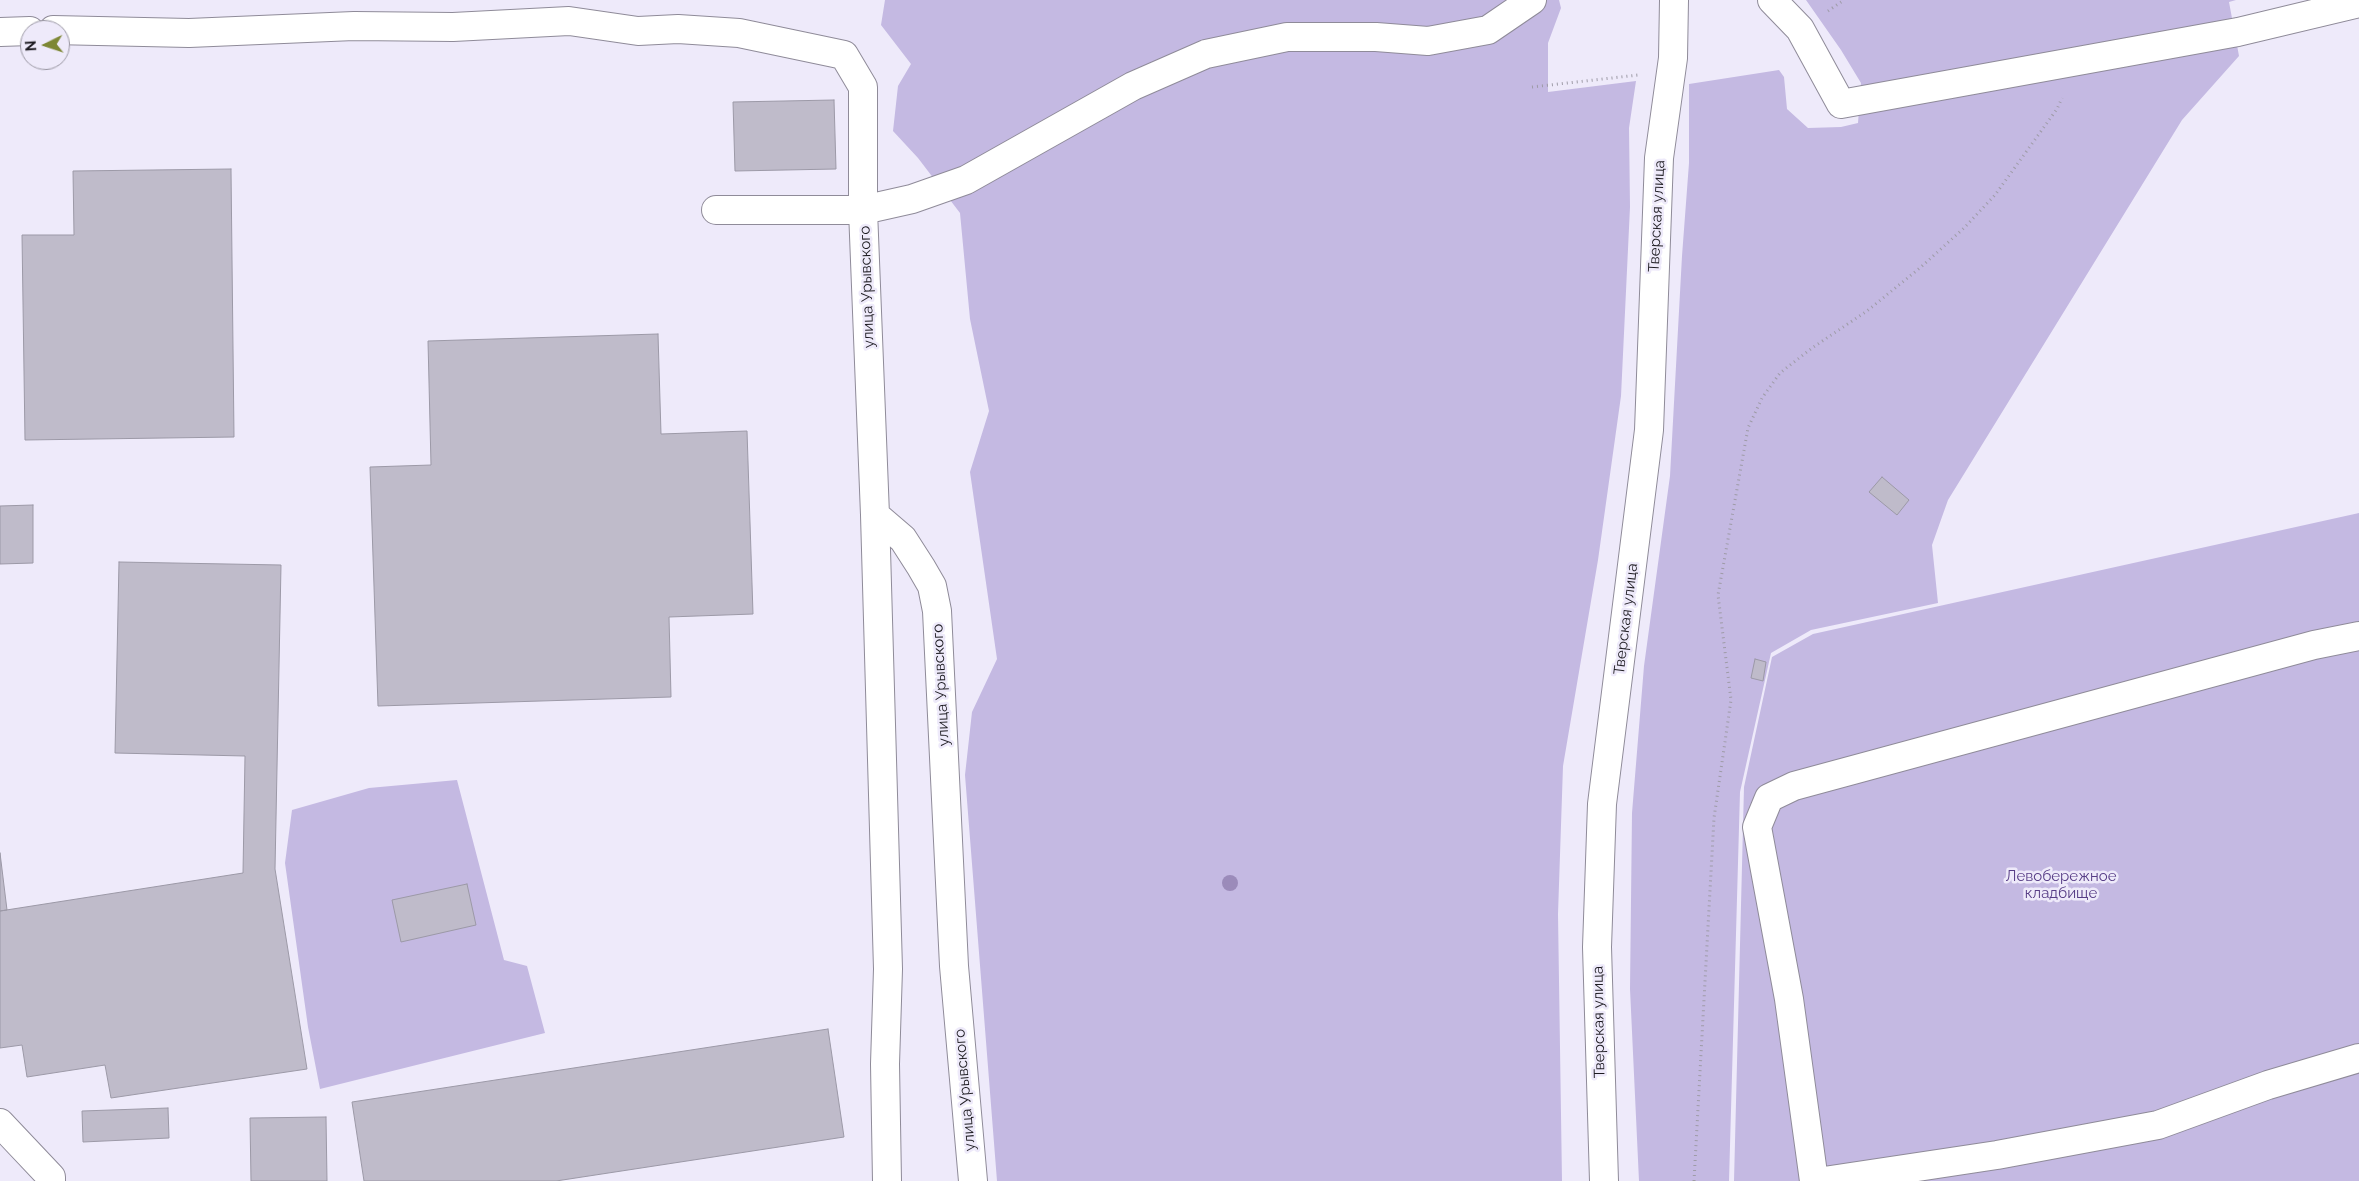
<!DOCTYPE html>
<meta charset="utf-8">
<style>
body{margin:0}
#map{position:relative;width:2359px;height:1181px;overflow:hidden;background:#eeeafa;font-family:Raleway,sans-serif}
canvas{display:block}
.north{position:absolute;left:20px;top:20px;width:50px;height:50px;box-sizing:border-box;background:#eeeafa;border:1px solid #9a97a3;border-radius:50%;rotate:266deg;font-size:14px;font-weight:700;line-height:20px;text-align:center;color:#1d1b21}
.north::after{content:'';display:block;margin:auto;width:18px;height:22px;background:#7d8734;clip-path:polygon(50% 0,100% 100%,50% 72%,0 100%)}
</style>
<div id="map">
<canvas width="2359" height="1181"></canvas>
<div class="north">N</div>
</div>
<script>
const context = document.querySelector('canvas').getContext('2d');
context.lineJoin = 'round';
function fill(path, color) {
  context.fillStyle = color;
  context.fill(path, 'evenodd');
}
function toPath(rows) {
  const path = new Path2D();
  for (const r of rows) {
    path.moveTo(r[0], r[1]);
    for (let i = 2; i < r.length; i += 2) path.lineTo(r[i], r[i + 1]);
  }
  return path;
}
function strokePath(path, color, width, dash) {
  context.strokeStyle = color;
  context.lineWidth = width;
  context.lineCap = dash ? 'butt' : 'round';
  context.setLineDash(dash || []);
  context.stroke(path);
}
function label(font, color, halo, rows, align = 'center') {
  context.font = font + ' Raleway,sans-serif';
  context.lineWidth = 5;
  context.setLineDash([]);
  context.textBaseline = 'middle';
  context.strokeStyle = halo;
  context.fillStyle = color;
  for (const [text, x, y, turn = 0] of rows) {
    context.save();
    context.translate(x, y);
    context.rotate((+turn || 0) * Math.PI / 180);
    context.textAlign = isNaN(turn) ? turn : align;
    if (halo) context.strokeText(text, 0, 0);
    context.fillText(text, 0, 0);
    context.restore();
  }
}
fill(toPath([
 [885,0,1559,0,1561,8,1548,43,1548,92,1636,81,1629,128,1630,207,1621,396,1598,560,1563,766,1558,914,1562,1181,997,1181,965,775,972,712,997,659,970,472,989,411,970,319,960,213,918,158,893,131,898,86,911,64,881,25],
 [1806,0,2236,0,2229,2,2239,56,2182,120,1948,500,1932,545,1938,603,1811,630,1771,653,1740,792,1729,1181,1639,1181,1630,989,1632,813,1644,666,1670,476,1682,256,1689,163,1689,84,1779,70,1784,77,1787,109,1808,128,1841,127,1858,123,1861,83,1841,50],
 [2359,513,2359,1181,1734,1181,1744,787,1772,657,1813,634],
 [457,780,504,960,527,966,545,1033,320,1089,308,1027,285,863,292,810,369,788]
]), '#c4b9e2');
const building = toPath([
 [834,100,836,169,735,171,733,102,834,100],
 [231,169,234,437,25,440,22,235,74,235,73,171,231,169],
 [658,334,661,434,747,431,753,614,669,617,671,697,378,706,370,467,431,465,428,341,658,334],
 [1882,477,1909,500,1897,515,1869,492,1882,477],
 [33,505,33,563,0,564,0,506,33,505],
 [119,562,281,565,275,869,307,1069,111,1098,105,1065,27,1077,22,1045,0,1048,0,911,243,873,245,756,115,753,119,562],
 [1755,659,1766,662,1763,681,1751,678,1755,659],
 [0,853,7,910,0,911,0,853],
 [467,884,476,925,401,942,392,900,467,884],
 [828,1029,844,1137,556,1181,364,1181,352,1102,828,1029],
 [168,1108,169,1138,83,1142,82,1111,168,1108],
 [326,1117,327,1181,251,1181,250,1118,326,1117]
]);
fill(building, '#bfbbca');
strokePath(building, '#9c99a7', 1);
const minor = toPath([
 [1772,0,1800,29,1841,104,2238,32,2359,3],
 [53,30,189,33,354,26,453,27,569,21,638,31,678,29,739,33,844,55,863,87,863,210,875,515,903,539,921,567,932,586,937,611,954,966,973,1181],
 [0,32,30,31],
 [716,210,863,210,912,199,966,180,1133,86,1206,54,1287,37,1376,37,1428,41,1488,30,1532,0],
 [875,515,888,969,885,1064,887,1181],
 [0,1123,51,1177,51,1181],
 [1604,1181,1597,947,1602,804,1649,430,1659,158,1673,58,1674,0],
 [1814,1181,1789,999,1757,827,1769,798,1794,786,2314,645,2359,636],
 [1824,1181,1997,1155,2158,1125,2268,1085,2359,1058]
]);
strokePath(minor, '#8f8b99', 30);
strokePath(toPath([
 [1828,11,1844,0],
 [1532,87,1638,75],
 [1694,1181,1714,818,1731,700,1718,595,1748,428,1762,398,1780,373,1812,348,1867,311,1921,267,1964,228,1995,195,2057,109,2062,98]
]), '#9e9ba7', 3, [1, 4]);
strokePath(minor, '#fff', 28);
context.fillStyle = '#9b8bba';
for (const [x, y] of [
 [1230,883]
]) {
  context.beginPath();
  context.arc(x, y, 8, 0, 2 * Math.PI);
  context.fill();
}
label('15px', '#1d1b21', '#eeeafa', [
 ["Тверская улица",1657,216,-87],
 ["улица Урывского",867,287,-92],
 ["Тверская улица",1626,619,-83],
 ["улица Урывского",941,685,-93],
 ["Тверская улица",1599,1022,-91],
 ["улица Урывского",965,1090,-95]
]);
label('15px', '#573d86', '#eeeafa', [
 ["Левобережное",2061,876],
 ["кладбище",2061,893]
]);
</script>
